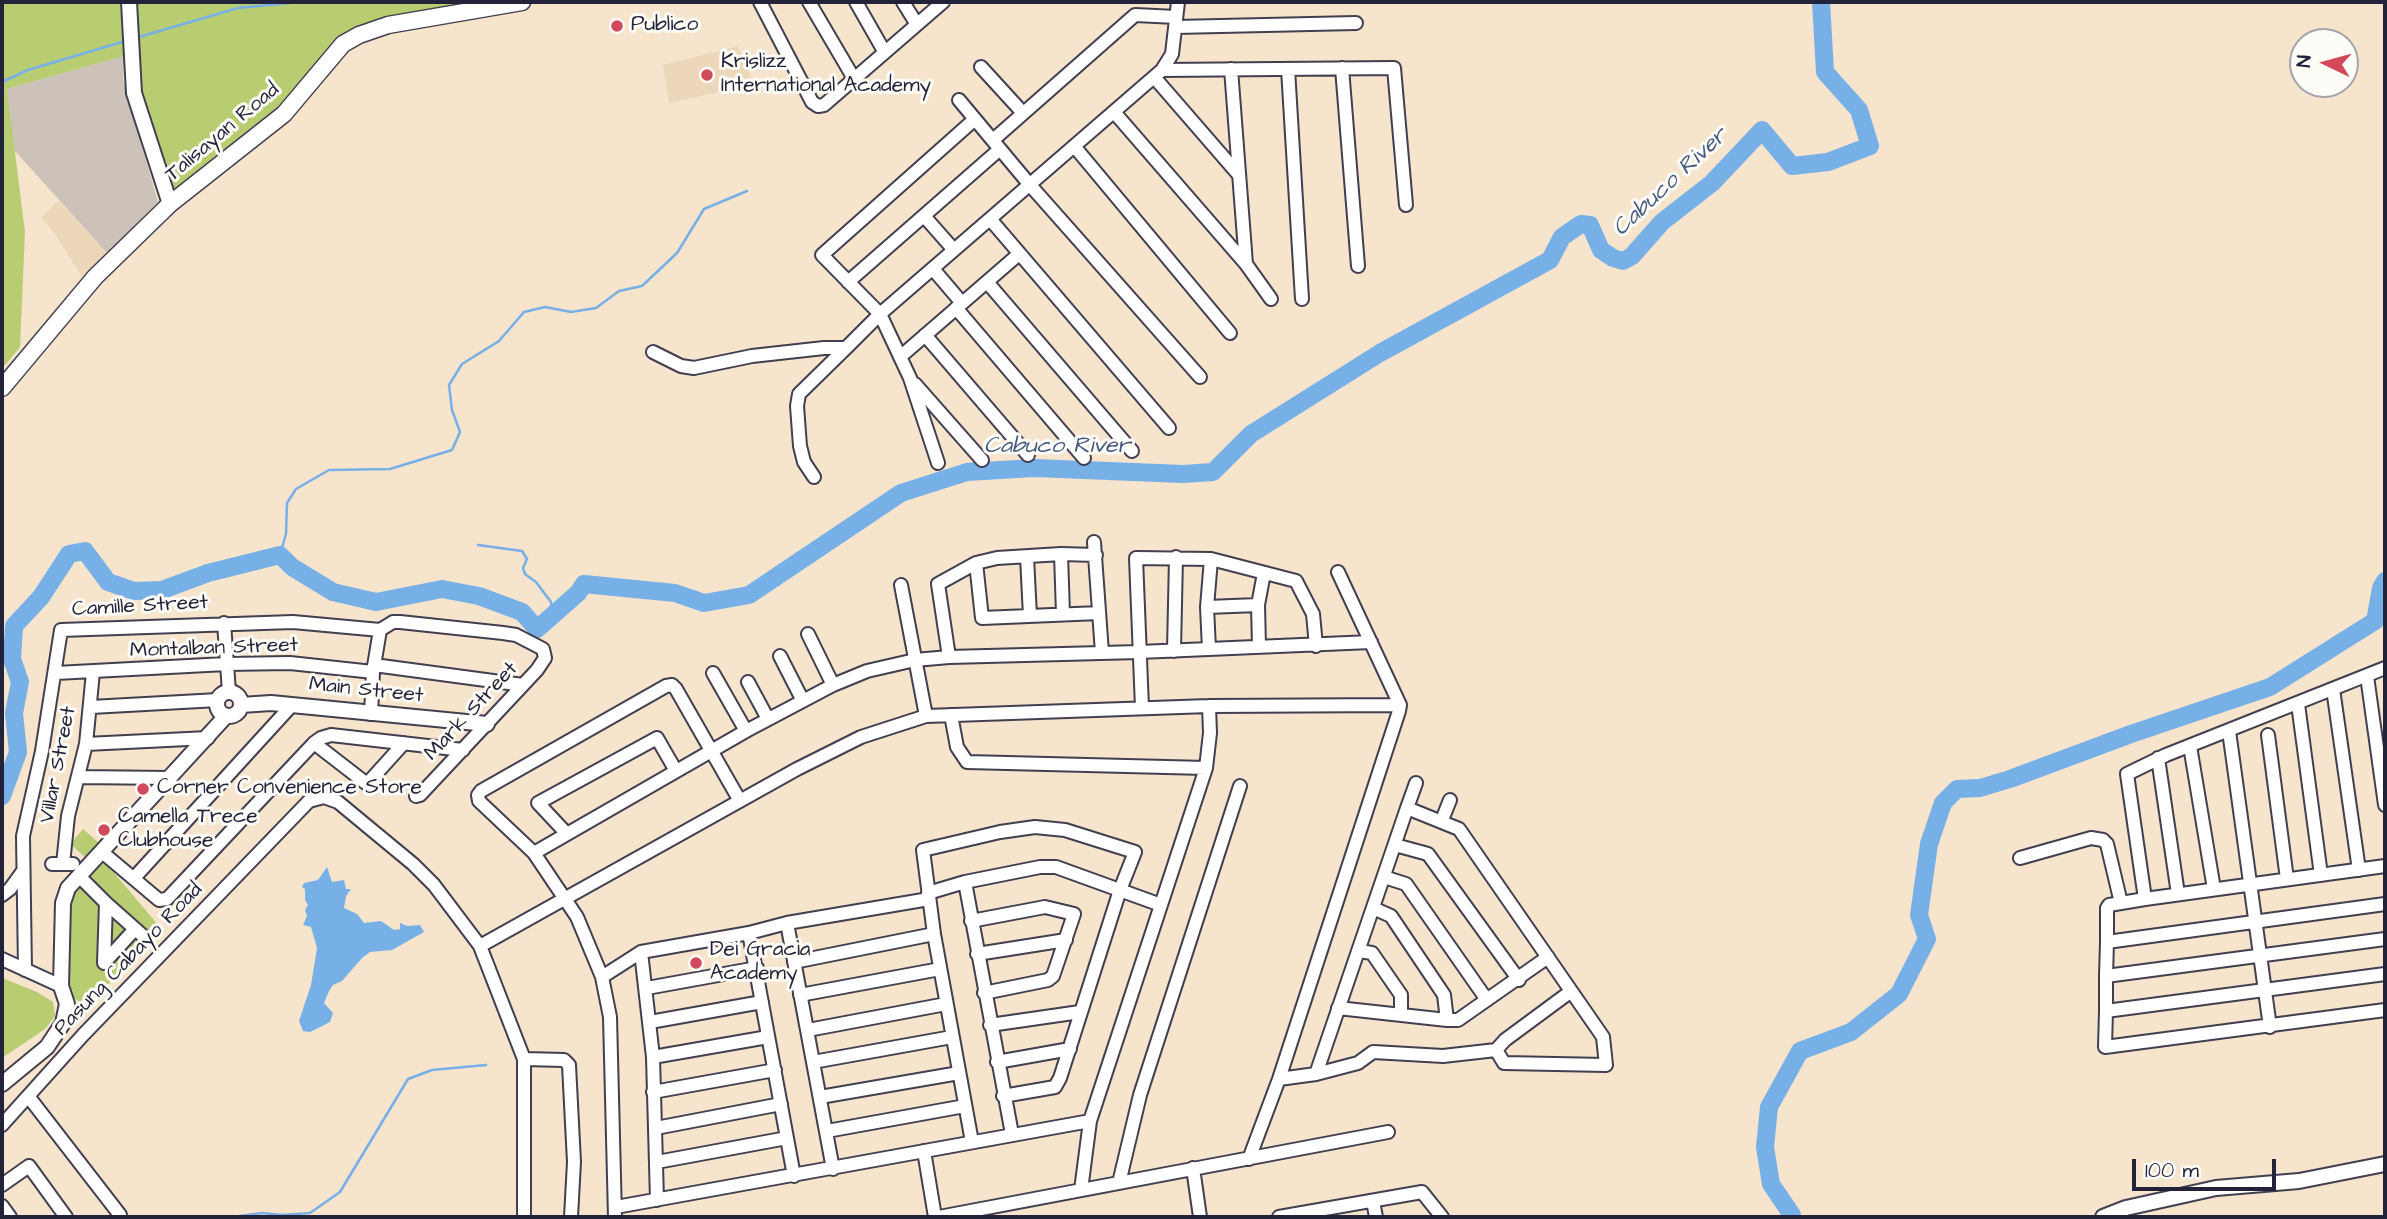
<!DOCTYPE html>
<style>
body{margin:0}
#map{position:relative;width:2387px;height:1219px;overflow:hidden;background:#f6e4cd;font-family:"Architects Daughter",sans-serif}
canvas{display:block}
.frame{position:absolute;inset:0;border:4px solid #22223b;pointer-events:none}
.north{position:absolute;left:2289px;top:28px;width:70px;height:70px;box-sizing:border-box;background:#fdfcf7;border:2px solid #a5a5ac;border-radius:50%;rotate:275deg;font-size:19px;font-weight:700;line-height:28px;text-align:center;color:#22223b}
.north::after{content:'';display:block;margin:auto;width:24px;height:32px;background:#d1495b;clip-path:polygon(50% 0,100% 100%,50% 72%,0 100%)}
.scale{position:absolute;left:2132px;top:1159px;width:144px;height:32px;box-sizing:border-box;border:4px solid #22223b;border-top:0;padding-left:9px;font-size:21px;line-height:24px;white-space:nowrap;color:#22223b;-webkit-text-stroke:5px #fdfcf7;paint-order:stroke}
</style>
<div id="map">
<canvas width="2387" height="1219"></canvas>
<div class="frame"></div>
<div class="north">N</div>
<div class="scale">100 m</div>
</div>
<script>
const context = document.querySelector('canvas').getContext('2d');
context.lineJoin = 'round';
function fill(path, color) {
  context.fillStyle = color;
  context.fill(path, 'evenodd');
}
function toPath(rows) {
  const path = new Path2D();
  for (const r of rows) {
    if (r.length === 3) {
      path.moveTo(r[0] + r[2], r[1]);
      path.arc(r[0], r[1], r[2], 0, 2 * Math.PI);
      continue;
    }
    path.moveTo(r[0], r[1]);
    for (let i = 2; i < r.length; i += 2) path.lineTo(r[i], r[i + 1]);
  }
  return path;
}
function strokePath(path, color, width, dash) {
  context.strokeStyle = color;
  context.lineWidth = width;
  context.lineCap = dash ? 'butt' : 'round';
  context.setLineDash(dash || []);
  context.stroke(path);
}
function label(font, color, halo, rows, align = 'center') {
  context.font = font + ' "Architects Daughter",sans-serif';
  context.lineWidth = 6;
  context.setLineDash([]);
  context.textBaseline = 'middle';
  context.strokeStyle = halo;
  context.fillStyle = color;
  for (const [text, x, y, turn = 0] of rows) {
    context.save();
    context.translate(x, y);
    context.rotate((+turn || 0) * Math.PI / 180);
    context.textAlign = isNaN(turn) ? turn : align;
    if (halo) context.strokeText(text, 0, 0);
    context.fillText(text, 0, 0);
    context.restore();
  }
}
fill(toPath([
 [738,46,754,84,669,103,663,65],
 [59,201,107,253,82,277,55,234,41,217]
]), '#edd7bb');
fill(toPath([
 [124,56,123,80,126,92,158,202,107,253,14,150,7,89]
]), '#ccc2b9');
fill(toPath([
 [2,2,120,2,124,56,7,89,25,232,20,347,2,369],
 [133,2,487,2,368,28,289,102,172,194,137,81],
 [83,829,99,843,86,858,70,844],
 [102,863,109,867,160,927,88,1007,69,995,70,899,73,888,96,864],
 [2,978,37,992,53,1002,55,1016,45,1029,2,1058]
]), '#b8cd72');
fill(toPath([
 [327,867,332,882,344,880,346,889,351,889,346,896,344,908,357,914,364,923,381,921,394,930,400,929,400,923,407,926,420,925,424,932,392,950,370,952,362,958,342,981,333,985,329,991,324,1003,333,1013,330,1022,310,1032,303,1031,299,1021,311,985,317,948,311,927,303,925,307,916,305,910,308,905,305,900,305,889,302,887,304,883,318,880]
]), '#77afe7');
strokePath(toPath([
 [139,37,238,8,300,2],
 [2,82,28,70,122,42],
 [478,545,522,551,527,559,523,568,525,574,536,582,551,602,552,610,543,623],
 [280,555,286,534,287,503,296,489,329,470,390,469,452,450,460,432,452,410,449,385,462,364,499,341,524,312,545,307,571,312,596,308,619,291,642,286,677,253,704,209,747,191],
 [232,1217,262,1213,282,1215,310,1213,340,1192,408,1079,432,1070,486,1065]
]), '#77afe7', 2.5);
strokePath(toPath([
 [2,796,18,752,14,713,20,682,12,659,14,626,41,597,69,554,85,551,108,582,134,591,162,590,208,573,280,555,292,567,333,592,376,602,442,589,479,596,522,612,537,629,578,593,584,584,675,593,704,603,749,595,901,493,967,472,1034,468,1183,474,1213,472,1251,434,1380,353,1550,260,1562,237,1581,224,1590,225,1601,250,1613,258,1623,261,1632,256,1662,222,1712,183,1762,130,1792,166,1828,162,1870,146,1859,110,1825,72,1821,2],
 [1790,1217,1792,1215,1771,1184,1765,1147,1769,1107,1800,1051,1851,1032,1899,994,1927,939,1919,915,1929,844,1943,803,1957,789,1980,788,2010,779,2131,734,2270,687,2375,621,2381,588,2385,581]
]), '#77afe7', 18);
const minor = toPath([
 [760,2,812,102,818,106,824,105,943,2],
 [809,2,853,77],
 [856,2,884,51],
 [903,2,916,23],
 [1175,27,1356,23],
 [981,67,1023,113],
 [1342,68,1358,266],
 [1231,69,1246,264],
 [1288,69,1302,299],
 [1162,70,1394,68,1406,205],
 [1154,77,1239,175],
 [959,100,1030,185,1200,377],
 [1114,112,1246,264,1271,299],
 [993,140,1135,15,1176,17],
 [1074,146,1230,333],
 [924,216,954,250],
 [990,219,1169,428],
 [933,269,962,303],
 [848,282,1000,149],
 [987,282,1132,451],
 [956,308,1084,458],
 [925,335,1028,455],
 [653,352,681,366,694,368,752,356,824,348,846,348,880,314,1162,70,1172,54,1178,2],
 [900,357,1019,254],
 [915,384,982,460],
 [938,463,910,378,880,314,822,255,975,119],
 [814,477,804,462,800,446,797,406,799,394,846,348],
 [1094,542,1102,653],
 [1061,554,1063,614],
 [1027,557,1030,616],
 [976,563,982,618,1099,613],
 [901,585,926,716],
 [1207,607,1258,605],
 [224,623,229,692],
 [380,630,393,622,400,622,503,633,516,635,543,649,545,658,537,670,420,795,416,796],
 [808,634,833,685],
 [1259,647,1258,605,1264,573],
 [1209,649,1207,607,1211,559],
 [1174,651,1176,557],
 [780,656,803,701],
 [949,657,938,584,976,563,997,558,1061,554,1096,555],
 [374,665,523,685],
 [2385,668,2166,755,2127,774,2145,899,2385,866],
 [56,673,226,664,290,663,373,672],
 [713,673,746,731],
 [2367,676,2385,805],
 [748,682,768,719],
 [2333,689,2359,870],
 [2298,704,2321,875],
 [91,707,218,700],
 [1142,708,1136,558,1211,559,1296,581,1313,614,1316,646],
 [371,714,373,672,380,630],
 [951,715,957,747,967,762,1206,768],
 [2229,731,2270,1027],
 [2268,735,2287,879],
 [314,743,367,784,404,743],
 [86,744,208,738],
 [2190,746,2214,889],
 [2158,758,2178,894],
 [78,777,171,778],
 [1407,808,1416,783],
 [1442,820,1450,800],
 [567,834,538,803,657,738,676,771],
 [1395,845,1428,854,1519,980],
 [102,852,159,900,167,899,314,743,321,738,331,735,463,750],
 [534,853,746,731,833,685,867,671,915,660,949,657,1139,652,1371,642],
 [2020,858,2091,838,2103,840,2107,844,2121,903],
 [52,864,73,864],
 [63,864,68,816,86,744,93,672],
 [79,876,106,903,142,935],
 [1384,877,1406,884,1487,1000],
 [134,878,292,705],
 [965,882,1012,1134],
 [928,893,965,882,1040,867,1056,867,1161,905],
 [2,895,10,889,23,871],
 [106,903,104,963,134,930],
 [1373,908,1391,916,1444,995,1447,1020],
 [971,921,1045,907,1074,914,1053,976,1048,980,984,993],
 [787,923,833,1169],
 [749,933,794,1176],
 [2107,942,2107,908,2109,905,2145,899],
 [480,946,797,769,861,737,926,716,1209,706,1400,705],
 [1359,951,1372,953,1401,995,1401,1015],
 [641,952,653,1057,657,1200],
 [977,954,1066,940],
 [2,959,61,986],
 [794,962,934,934],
 [25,970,23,836,42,751,61,630,293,622,380,630],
 [2385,974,2106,1011,2105,1047,2385,1010],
 [2106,976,2107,942,2385,904],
 [602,977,641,952,749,933,787,923,929,899],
 [647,988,757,968],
 [800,995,940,969],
 [1338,1008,1447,1020,1458,1020,1548,957],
 [2106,1011,2106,976,2385,939],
 [650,1022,762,1002],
 [990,1025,1080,1012],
 [808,1030,946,1004],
 [653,1057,768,1037],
 [524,1059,564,1060,569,1065,574,1162,571,1217],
 [813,1062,952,1037],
 [997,1062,1070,1049],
 [1316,1074,1407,808,1459,829,1603,1037,1606,1065,1504,1063,1496,1050],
 [1279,1079,1316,1074,1358,1063,1373,1052,1443,1056,1496,1050,1505,1040,1570,992],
 [653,1092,775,1070],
 [28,1096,120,1215],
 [820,1097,959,1073],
 [2,1125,83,1035,309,801,324,797,338,802,413,864,434,885,480,946,524,1059,524,1217],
 [656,1128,781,1104],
 [827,1131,965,1106],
 [972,1142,934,934,923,850,1000,832,1035,827,1065,830,1135,852,1120,890,1060,1078,1055,1087,1003,1096],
 [924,1151,935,1217],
 [1249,1159,1279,1079,1399,711,1400,705,1338,572],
 [657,1162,787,1138],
 [1193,1168,1200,1217],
 [1119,1183,1140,1095,1240,786],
 [2,1185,29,1166,66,1217],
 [1081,1190,1090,1121,1206,768,1210,733,1209,706],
 [1373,1201,1376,1217],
 [2,1206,10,1217],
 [616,1207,1090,1121],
 [615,1217,610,1017,602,977,577,917,534,853,479,801,478,795,481,791,666,686,672,685,676,689,740,801],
 [939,1217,1388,1132],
 [1279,1217,1422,1192,1442,1217]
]);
const tertiary = toPath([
 [129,2,134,93,170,204],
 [229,704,12],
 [241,705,271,703,487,724],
 [2,1084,47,1047,63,1023,67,1004,61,986,63,903,68,888,226,716],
 [2103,1217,2126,1208,2216,1188,2299,1181,2385,1164]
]);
const secondary = toPath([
 [2,388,95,277,170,204,284,114,343,44,359,35,388,25,522,2]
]);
strokePath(minor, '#423f51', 16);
strokePath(tertiary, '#423f51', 18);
strokePath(secondary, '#423f51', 19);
strokePath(minor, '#fff', 12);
strokePath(tertiary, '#fff', 14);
strokePath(secondary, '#fff', 16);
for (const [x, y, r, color] of [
 [617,26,7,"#d1495b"],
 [707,75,7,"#d1495b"],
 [143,789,7,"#d1495b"],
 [104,830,7,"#d1495b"],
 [696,963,7,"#d1495b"]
]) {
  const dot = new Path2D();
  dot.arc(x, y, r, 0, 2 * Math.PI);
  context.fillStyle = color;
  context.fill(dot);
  strokePath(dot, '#fdfcf7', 2.5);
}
label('21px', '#22223b', '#fdfcf7', [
 ["Publico",631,26],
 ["Krislizz",721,63],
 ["International Academy",721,87],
 ["Corner Convenience Store",157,789],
 ["Camella Trece",118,818],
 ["Clubhouse",118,842],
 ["Dei Gracia",710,951],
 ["Academy",710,975]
], 'left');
label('21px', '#22223b', '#fdfcf7', [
 ["Talisayan Road",223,133,-40],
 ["Camille Street",140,607,-3],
 ["Montalban Street",214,649,-2],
 ["Main Street",366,691,6],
 ["Mark Street",472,712,-47],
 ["Villar Street",59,765,-79],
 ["Pasung Cabayo Road",129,960,-46]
]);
label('italic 23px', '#445a80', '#fdfcf7', [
 ["Cabuco River",1671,183,-43],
 ["Cabuco River",1057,447]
]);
</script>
